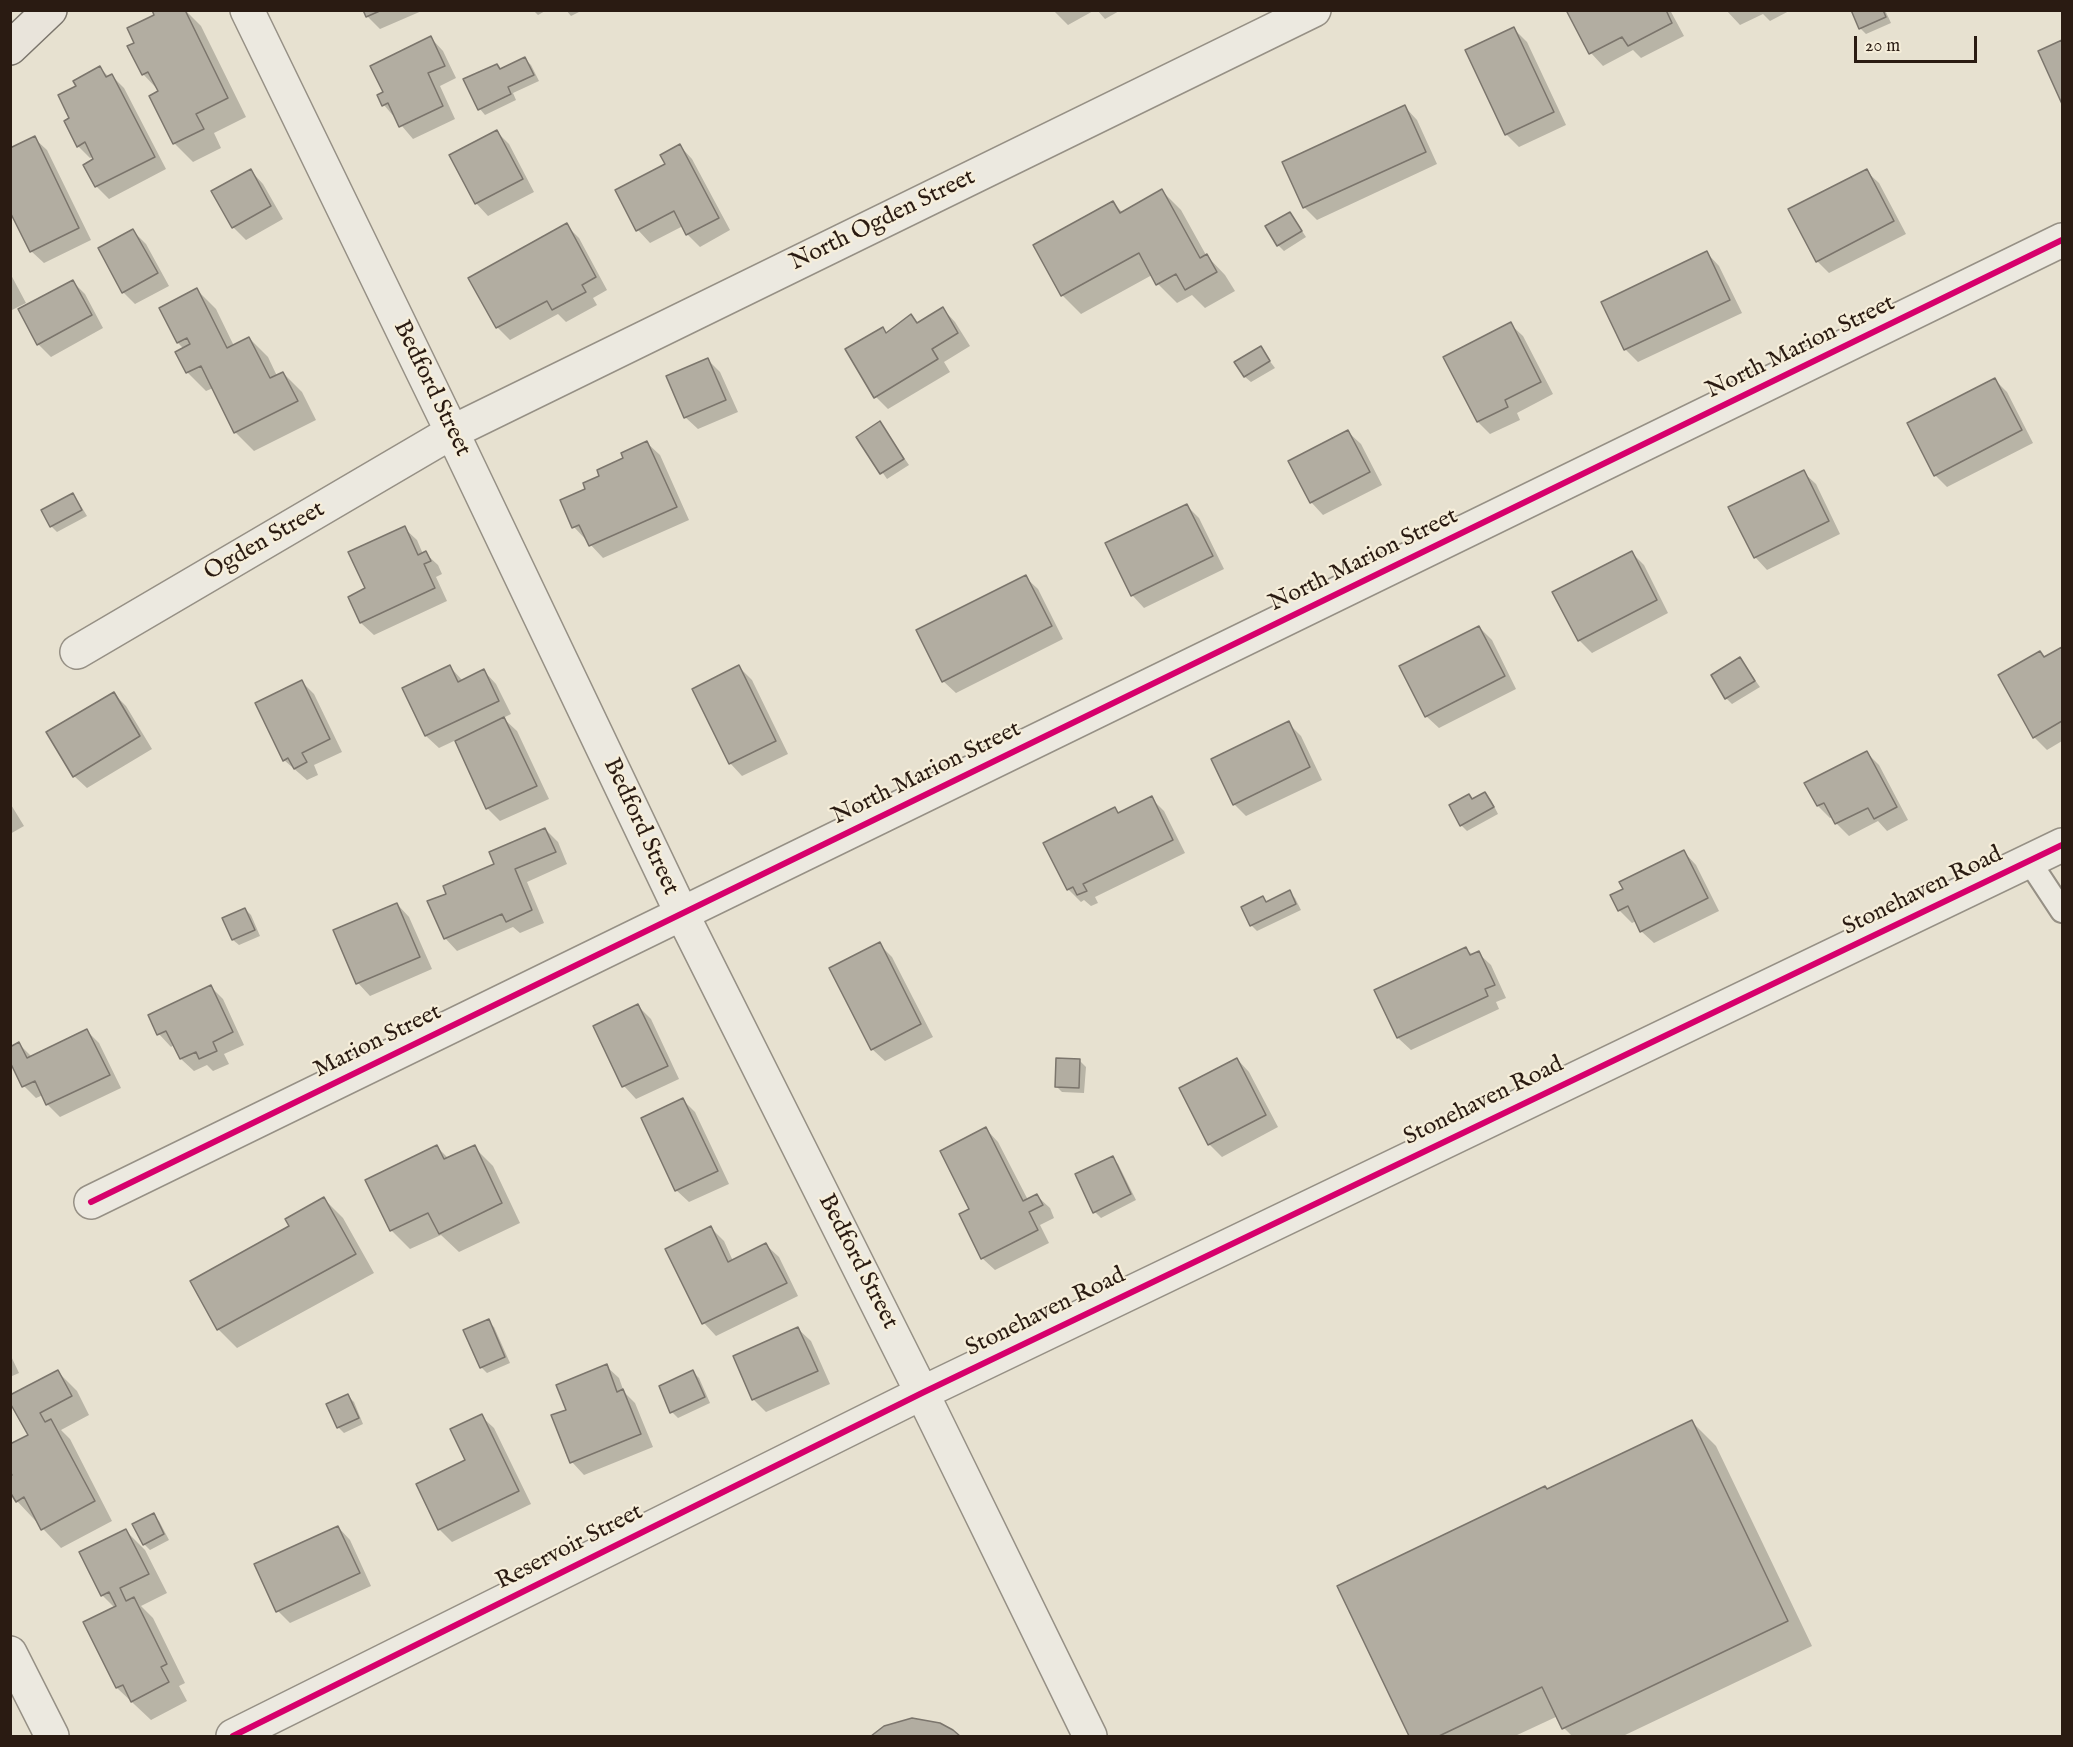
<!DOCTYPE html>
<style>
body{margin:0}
#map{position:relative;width:2073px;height:1747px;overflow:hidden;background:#e7e1d0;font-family:"IM FELL English",serif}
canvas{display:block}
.frame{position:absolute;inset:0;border:12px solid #2a1b12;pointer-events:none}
.scale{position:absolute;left:1854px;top:36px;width:123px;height:27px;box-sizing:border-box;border:3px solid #2a1b12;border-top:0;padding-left:8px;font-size:18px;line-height:21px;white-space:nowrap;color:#2a1b12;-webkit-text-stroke:4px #f6eeda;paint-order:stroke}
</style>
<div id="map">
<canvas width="2073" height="1747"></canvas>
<div class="frame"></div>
<div class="scale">20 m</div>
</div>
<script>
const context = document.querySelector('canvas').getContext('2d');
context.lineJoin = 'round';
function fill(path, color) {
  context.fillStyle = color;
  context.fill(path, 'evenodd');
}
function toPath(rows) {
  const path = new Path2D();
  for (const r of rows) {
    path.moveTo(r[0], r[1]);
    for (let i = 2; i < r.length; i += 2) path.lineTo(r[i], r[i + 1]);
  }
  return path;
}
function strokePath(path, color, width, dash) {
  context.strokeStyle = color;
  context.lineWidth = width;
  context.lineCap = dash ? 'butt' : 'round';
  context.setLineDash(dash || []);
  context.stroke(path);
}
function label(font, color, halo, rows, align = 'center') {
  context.font = font + ' "IM FELL English",serif';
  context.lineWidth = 4.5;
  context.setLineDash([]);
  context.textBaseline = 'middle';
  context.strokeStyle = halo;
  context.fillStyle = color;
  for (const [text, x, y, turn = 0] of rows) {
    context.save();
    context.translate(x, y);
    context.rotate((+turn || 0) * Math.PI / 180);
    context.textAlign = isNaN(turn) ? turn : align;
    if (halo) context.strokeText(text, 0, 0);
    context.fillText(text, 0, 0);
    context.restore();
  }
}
fill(toPath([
 [185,10,201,26,246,117,214,133,221,148,193,162,174,143,160,92,143,74,136,44,156,15],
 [365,10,424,10,380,29,367,16],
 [533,10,547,10,538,15],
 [566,10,583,10,571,16],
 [1053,10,1095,10,1068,25],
 [1097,10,1121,10,1105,19],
 [1568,10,1670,10,1684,36,1641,58,1633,50,1603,66,1591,53],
 [1726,10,1791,10,1770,21,1763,14,1740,25],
 [1852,10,1885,10,1891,23,1866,34,1860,28],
 [1514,29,1527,42,1566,125,1519,147,1506,134,1467,51],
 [431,38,443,51,456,78,440,86,455,119,413,139,384,105,385,93],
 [2062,42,2062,101,2040,52],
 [525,59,531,65,539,81,513,93,516,100,485,115,480,109,501,70],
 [100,68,109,77,111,75,124,88,166,169,109,199,96,186,95,160,94,156,90,158,78,146,71,118],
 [1405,107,1417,120,1437,164,1317,220,1304,207],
 [497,132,509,144,534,192,488,216,476,203],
 [34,138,47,150,91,240,44,263,31,251],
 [680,146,692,159,730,230,700,247,687,234,683,226,650,243,638,230,667,164],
 [251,171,263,184,283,219,246,240,233,227],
 [1866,171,1879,183,1906,234,1829,273,1817,261],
 [1162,191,1181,210,1206,255,1225,275,1235,291,1205,308,1192,295,1177,303,1158,284,1152,275,1081,314,1062,295,1113,203,1123,213],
 [1290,213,1306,237,1284,251,1278,245],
 [566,225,579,238,607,290,593,298,597,305,566,322,558,314,510,340,497,327],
 [133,231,146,244,169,286,135,304,123,292],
 [1707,253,1719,266,1742,313,1638,362,1625,349,1603,302],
 [10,273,26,303,10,311],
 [73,282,85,294,103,328,51,357,38,344],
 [197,290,216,309,234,346,249,338,268,357,277,376,283,373,302,392,316,420,254,451,235,432,213,388,206,391,187,372,184,349,178,343],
 [943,309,955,322,970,346,944,362,950,372,888,409,876,397,883,329,887,334,911,316,918,324],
 [1510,324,1523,336,1553,394,1517,413,1520,420,1490,434,1478,422,1445,357],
 [1260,348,1275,368,1251,382,1245,377],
 [708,360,720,372,738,412,698,429,685,417],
 [1995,380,2007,392,2033,443,1947,487,1935,475],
 [880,423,909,465,887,479,858,437],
 [1348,432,1361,444,1382,485,1323,515,1311,502],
 [647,443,660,455,689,520,603,558,574,527,601,476],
 [1803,472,1816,484,1840,534,1767,570,1755,557],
 [72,495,78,501,87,516,57,532,51,526],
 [1187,506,1199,518,1224,569,1144,608,1132,595],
 [404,528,417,540,423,554,425,553,438,565,442,574,436,577,447,601,374,635,361,623,350,598,367,589],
 [1632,553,1644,565,1668,613,1592,653,1579,640],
 [1025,577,1038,589,1063,639,956,693,943,681],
 [1479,627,1492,640,1516,689,1439,728,1426,716],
 [2062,649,2062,741,2047,750,2034,737,2040,653,2045,658],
 [1740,659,1760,687,1732,704,1726,698],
 [450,667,463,681,484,671,496,684,511,714,503,718,517,731,549,799,500,821,488,809,456,740,439,748,426,736,404,689],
 [739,667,752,680,788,754,742,776,730,763],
 [302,682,314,694,342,752,314,765,318,775,307,780,284,760],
 [114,694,126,706,152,749,87,788,74,776],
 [1288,723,1301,736,1322,780,1246,816,1234,804],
 [1867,753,1879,765,1908,820,1887,831,1878,821,1849,836,1836,823,1833,817,1830,818,1818,806],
 [1485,794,1491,800,1498,814,1467,831,1461,825,1473,800],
 [1151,798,1164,811,1185,853,1095,897,1098,903,1091,906,1084,900,1081,902,1068,889,1115,809,1120,814],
 [10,803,24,826,10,834],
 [545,829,558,842,567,864,527,882,544,923,520,933,513,927,457,951,445,938,448,895,496,865],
 [1684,852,1696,865,1719,911,1654,943,1641,931,1636,921,1632,923,1619,910],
 [1289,892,1295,898,1301,910,1257,931,1251,925,1263,898,1267,903],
 [397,904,409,917,432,969,370,996,358,983],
 [245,909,251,915,260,936,239,945,233,940],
 [879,944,892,957,933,1037,885,1061,872,1049],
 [1466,949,1473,955,1478,953,1491,965,1506,998,1496,1002,1499,1009,1411,1050,1398,1038,1376,991],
 [211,987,223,999,244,1045,224,1054,229,1064,213,1071,207,1065,194,1071,181,1059,174,1045,171,1047,159,1034],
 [638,1006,651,1019,679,1079,636,1099,624,1086,595,1026],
 [87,1031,99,1043,121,1088,60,1117,47,1104,43,1095,36,1098,24,1086,19,1044,32,1057],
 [1237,1059,1249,1072,1278,1127,1222,1157,1209,1144],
 [1080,1061,1086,1067,1084,1093,1062,1092,1056,1086],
 [683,1100,695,1112,729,1184,689,1202,676,1190],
 [986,1129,998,1142,1028,1200,1037,1196,1050,1208,1054,1218,1040,1225,1049,1243,995,1270,982,1258,971,1210],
 [437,1147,449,1159,474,1147,493,1166,520,1223,459,1252,441,1235,410,1249,391,1230,367,1181],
 [1112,1158,1118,1164,1136,1200,1101,1218,1095,1212],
 [324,1199,343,1218,374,1273,237,1348,218,1329,192,1281,291,1226],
 [711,1228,724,1241,733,1261,766,1245,779,1257,798,1296,716,1336,704,1323,667,1250],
 [488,1321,494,1327,510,1363,487,1373,481,1367],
 [798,1329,811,1341,830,1384,766,1412,753,1399],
 [10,1354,19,1373,10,1377],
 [606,1366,619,1378,624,1392,635,1403,653,1447,584,1475,572,1462,568,1411],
 [58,1372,77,1391,89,1415,61,1430,70,1439,112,1521,61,1548,17,1501,15,1475],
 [693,1372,699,1378,710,1403,678,1418,672,1412],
 [348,1396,354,1402,363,1424,344,1433,338,1427],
 [481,1416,494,1428,531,1504,452,1542,440,1530,418,1485,467,1461],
 [1691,1421,1716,1446,1812,1646,1623,1736,1572,1736,1564,1728,1558,1716,1515,1736,1411,1736,1339,1587],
 [153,1515,159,1521,169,1540,150,1550,144,1544],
 [338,1527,350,1540,371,1586,290,1623,278,1611],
 [126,1531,145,1550,167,1593,141,1606,153,1618,185,1683,179,1686,187,1701,151,1720,117,1688,85,1622,115,1608,102,1595],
 [885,1727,952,1731,957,1736,873,1736]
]), '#0003');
const building = toPath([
 [152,10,185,10,228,98,196,114,204,129,173,144,149,96,158,91,148,72,142,75,127,46,134,43,127,28,154,15,152,10],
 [363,10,382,10,366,17,363,10],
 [1566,10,1666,10,1672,23,1628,46,1622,37,1589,54,1566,10],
 [1851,10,1883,10,1886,17,1859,29,1851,10],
 [1514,27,1554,112,1505,135,1465,50,1514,27],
 [431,36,445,66,428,73,443,106,399,127,388,103,382,106,377,95,383,92,370,66,431,36],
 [2062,40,2062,104,2038,51,2062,40],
 [525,57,534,75,508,87,511,94,478,110,463,79,497,64,500,69,525,57],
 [100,66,106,77,112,74,155,157,95,187,83,165,93,159,85,142,77,147,64,121,69,118,58,95,76,86,73,81,100,66],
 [1405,105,1426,152,1303,208,1282,162,1405,105],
 [497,130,523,179,475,204,449,155,497,130],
 [35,136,79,228,30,252,10,212,10,148,35,136],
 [680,144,719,218,686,235,674,211,636,231,615,190,665,164,660,155,680,144],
 [251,169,271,206,232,228,211,191,251,169],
 [1867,169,1894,221,1816,262,1788,209,1867,169],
 [1162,189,1200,258,1207,254,1217,272,1185,290,1176,274,1156,285,1139,253,1061,296,1033,245,1113,201,1120,213,1162,189],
 [1290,212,1302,231,1277,246,1265,226,1290,212],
 [567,223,596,277,582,285,586,292,552,310,547,301,496,328,468,278,567,223],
 [133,229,158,273,122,293,98,248,133,229],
 [1707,251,1730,300,1624,350,1601,302,1707,251],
 [73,280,92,315,37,345,18,309,73,280],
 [197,288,227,348,249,337,270,378,283,372,298,401,234,433,201,366,186,373,175,352,190,344,187,338,177,343,159,308,197,288],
 [943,307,958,333,932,349,938,359,874,398,845,349,883,327,886,333,911,314,917,323,943,307],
 [1511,322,1541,382,1505,400,1508,407,1477,422,1443,357,1511,322],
 [1261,346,1270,361,1244,377,1234,362,1261,346],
 [708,358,726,400,684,418,666,376,708,358],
 [1995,378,2022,430,1934,476,1907,423,1995,378],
 [880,421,904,459,880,474,856,437,880,421],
 [1348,430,1370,472,1310,503,1288,461,1348,430],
 [647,441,677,507,589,546,579,525,572,528,560,500,585,489,583,483,599,476,597,470,623,458,621,453,647,441],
 [1804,470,1829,521,1754,558,1728,507,1804,470],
 [73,493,82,510,50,527,41,510,73,493],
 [1187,504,1213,556,1131,596,1105,543,1187,504],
 [405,526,418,555,426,551,431,561,424,564,435,588,360,623,348,597,365,588,348,552,405,526],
 [1632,551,1657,600,1578,641,1552,592,1632,551],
 [1026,575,1052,626,942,682,916,630,1026,575],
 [1479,626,1505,676,1425,717,1399,666,1479,626],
 [2062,647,2062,721,2033,738,1998,675,2040,651,2044,657,2062,647],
 [1740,657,1755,681,1725,699,1711,675,1740,657],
 [450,665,458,682,484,669,499,701,425,736,402,688,450,665],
 [739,665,776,741,729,764,692,689,739,665],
 [302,680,330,739,302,753,307,762,294,769,288,758,283,761,255,703,302,680],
 [114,692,140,736,73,777,46,732,114,692],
 [504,717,537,786,486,809,455,741,504,717],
 [1289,721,1310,767,1233,805,1211,759,1289,721],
 [1867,751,1897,807,1874,819,1868,808,1835,824,1824,803,1817,806,1804,783,1867,751],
 [1485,792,1494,807,1460,826,1449,805,1469,794,1472,799,1485,792],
 [1152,796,1173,840,1083,884,1087,891,1077,895,1073,887,1067,890,1043,843,1115,807,1118,813,1152,796],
 [545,828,556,852,515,869,532,910,506,922,502,914,444,939,427,901,446,894,443,886,494,864,489,852,545,828],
 [1684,850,1708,898,1640,932,1628,906,1618,911,1610,895,1623,889,1619,882,1684,850],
 [1290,890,1296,904,1250,926,1241,907,1263,896,1266,902,1290,890],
 [397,903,420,957,356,984,333,930,397,903],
 [245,908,255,930,232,940,222,918,245,908],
 [880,942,921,1024,871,1050,829,968,880,942],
 [1466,947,1470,955,1479,951,1495,985,1485,989,1488,996,1397,1038,1374,990,1466,947],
 [211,985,233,1032,213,1042,217,1051,199,1059,196,1052,180,1059,166,1031,157,1035,148,1015,211,985],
 [638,1004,668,1066,622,1087,593,1026,638,1004],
 [87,1029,110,1075,46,1105,35,1081,22,1087,10,1062,10,1047,19,1042,27,1058,87,1029],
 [1056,1058,1080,1059,1079,1088,1055,1087,1056,1058],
 [1237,1058,1266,1115,1208,1145,1179,1088,1237,1058],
 [683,1098,718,1171,675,1191,641,1118,683,1098],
 [986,1127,1023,1201,1037,1194,1043,1205,1029,1212,1038,1230,981,1259,959,1214,969,1209,940,1151,986,1127],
 [437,1145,444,1159,475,1145,502,1203,439,1234,428,1213,390,1231,365,1180,437,1145],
 [1113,1156,1131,1194,1093,1213,1075,1174,1113,1156],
 [324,1197,356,1254,217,1330,190,1281,289,1226,285,1219,324,1197],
 [711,1226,728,1262,766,1243,787,1283,702,1324,665,1249,711,1226],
 [489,1319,505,1357,480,1368,463,1330,489,1319],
 [798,1327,818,1371,752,1400,733,1356,798,1327],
 [607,1364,617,1392,623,1389,641,1434,570,1463,551,1415,566,1410,556,1385,607,1364],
 [58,1370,72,1396,40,1413,45,1422,51,1419,95,1501,41,1530,24,1497,16,1502,10,1492,10,1476,12,1475,10,1471,10,1444,28,1435,10,1403,10,1395,58,1370],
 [693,1370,705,1397,670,1413,659,1386,693,1370],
 [348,1394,359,1418,337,1428,326,1404,348,1394],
 [482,1414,519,1491,438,1530,416,1484,465,1460,450,1429,482,1414],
 [1692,1420,1788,1621,1562,1729,1542,1687,1439,1736,1409,1736,1337,1586,1545,1486,1547,1489,1692,1420],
 [154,1513,164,1534,143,1545,132,1524,154,1513],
 [338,1526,360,1573,276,1612,254,1564,338,1526],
 [126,1529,149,1574,120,1588,126,1601,134,1597,167,1664,161,1667,169,1682,131,1702,123,1685,116,1688,83,1622,116,1606,109,1592,101,1596,79,1552,126,1529],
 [912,1718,940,1723,953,1730,960,1736,871,1736,884,1726,912,1718]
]);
fill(building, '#b2ada1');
strokePath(building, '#7b756c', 1.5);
const lane = toPath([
 [2029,861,2062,911]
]);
const street = toPath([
 [247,10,452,432,682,914,922,1393,1090,1736],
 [77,652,452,432,1314,10],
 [91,1202,2062,240],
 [10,1653,52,1736],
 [233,1736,922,1393,2062,845]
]);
const primary = toPath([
 [10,48,50,10]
]);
strokePath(lane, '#969085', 26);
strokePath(street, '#969085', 36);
strokePath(primary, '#7b756c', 36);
strokePath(lane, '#ece9e0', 22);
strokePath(street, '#ece9e0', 33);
strokePath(primary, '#e9e4db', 33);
strokePath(toPath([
 [91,1202,2062,240],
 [233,1736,922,1393,2062,845]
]), '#d6006c', 6);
label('24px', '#2a1b12', '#f6eeda', [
 ["North Ogden Street",883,221,-26],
 ["North Marion Street",1801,348,-26],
 ["Bedford Street",431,389,64],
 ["Ogden Street",265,542,-30],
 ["North Marion Street",1364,561,-26],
 ["North Marion Street",927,774,-26],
 ["Bedford Street",640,827,65],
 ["Stonehaven Road",1923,892,-26],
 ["Marion Street",378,1042,-26],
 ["Stonehaven Road",1484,1102,-26],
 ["Bedford Street",857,1262,63],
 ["Stonehaven Road",1046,1313,-26],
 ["Reservoir Street",570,1548,-27]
]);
</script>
